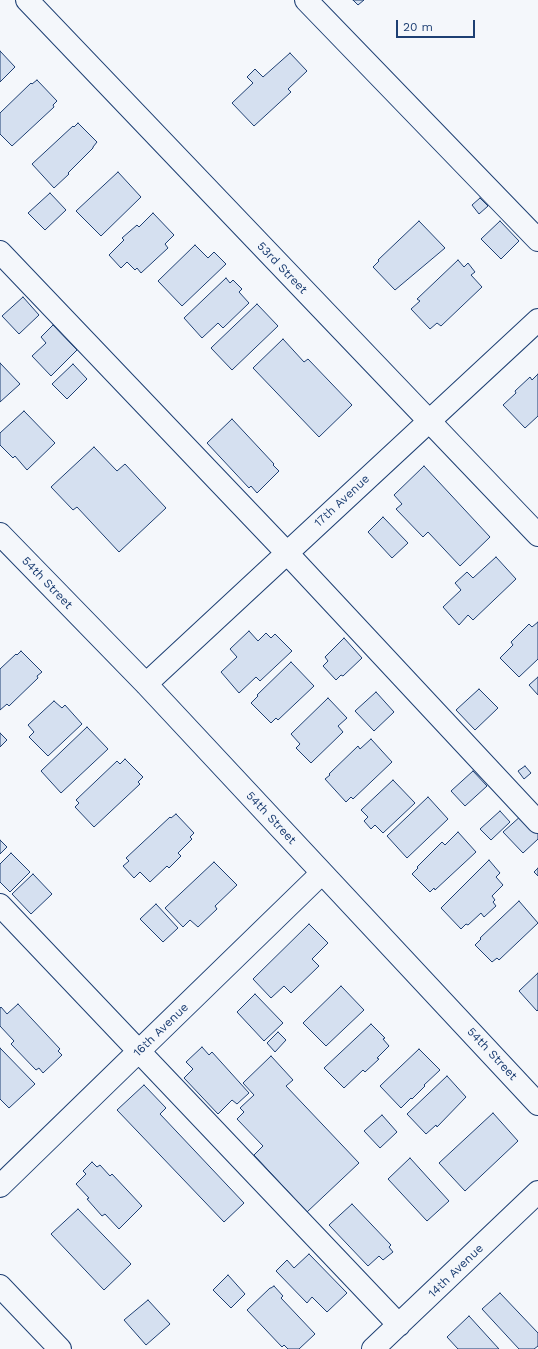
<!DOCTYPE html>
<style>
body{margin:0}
#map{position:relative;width:538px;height:1349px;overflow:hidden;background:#f4f7fb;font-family:"Work Sans",sans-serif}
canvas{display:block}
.scale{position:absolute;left:396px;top:20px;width:79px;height:18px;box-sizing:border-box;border:2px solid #1d3f73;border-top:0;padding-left:5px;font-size:12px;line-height:14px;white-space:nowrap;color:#1d3f73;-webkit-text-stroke:3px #f4f7fb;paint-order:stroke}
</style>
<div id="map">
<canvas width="538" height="1349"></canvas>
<div class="scale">20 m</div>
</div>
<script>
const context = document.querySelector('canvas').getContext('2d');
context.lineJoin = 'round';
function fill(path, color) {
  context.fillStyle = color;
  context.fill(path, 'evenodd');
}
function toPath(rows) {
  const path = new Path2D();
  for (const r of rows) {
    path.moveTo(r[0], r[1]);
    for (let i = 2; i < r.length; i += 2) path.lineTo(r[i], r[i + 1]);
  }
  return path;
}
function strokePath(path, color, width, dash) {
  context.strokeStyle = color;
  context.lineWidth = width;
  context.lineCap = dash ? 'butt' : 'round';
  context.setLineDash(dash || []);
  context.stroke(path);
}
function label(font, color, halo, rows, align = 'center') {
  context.font = font + ' "Work Sans",sans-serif';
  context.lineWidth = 3;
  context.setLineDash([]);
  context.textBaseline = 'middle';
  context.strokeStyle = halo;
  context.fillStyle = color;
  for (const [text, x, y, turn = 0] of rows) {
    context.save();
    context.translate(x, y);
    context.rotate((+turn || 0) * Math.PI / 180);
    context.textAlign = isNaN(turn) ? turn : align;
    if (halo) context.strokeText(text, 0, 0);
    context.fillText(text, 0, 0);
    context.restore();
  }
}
const building = toPath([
 [353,0,364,0,358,5,353,0],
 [0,51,15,67,0,82,0,51],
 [290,53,307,71,288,89,291,92,254,126,232,103,253,83,247,77,255,69,263,77,290,53],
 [37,80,57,101,53,105,54,107,12,146,0,134,0,113,31,83,32,84,37,80],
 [78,123,97,142,93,147,93,148,68,173,69,174,54,188,32,164,73,126,74,127,78,123],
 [118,172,141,197,101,236,76,211,118,172],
 [50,193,66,210,45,230,28,213,50,193],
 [480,198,488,206,479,214,472,205,480,198],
 [153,213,174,235,165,244,168,248,141,273,137,268,135,270,127,262,121,268,109,255,124,240,122,238,137,225,139,227,153,213],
 [419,221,445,248,395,290,373,267,379,261,378,260,419,221],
 [500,221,519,241,501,259,481,239,500,221],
 [195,245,208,258,214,252,226,264,182,306,158,281,195,245],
 [458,260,464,267,468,263,475,272,471,275,482,287,441,326,437,323,430,329,411,309,420,301,417,299,458,260],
 [226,278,230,283,233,280,242,289,239,292,249,303,223,328,218,323,202,338,184,318,226,278],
 [23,297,39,315,19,334,2,316,23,297],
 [257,304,278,326,232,370,211,348,257,304],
 [53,325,77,350,51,376,32,356,46,343,41,337,53,325],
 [283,339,304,362,308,359,352,405,319,437,253,368,283,339],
 [0,363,20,384,0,402,0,363],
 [73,364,87,379,67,399,52,384,73,364],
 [538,374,538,416,525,428,503,405,516,393,515,391,530,377,532,380,538,374],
 [24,411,55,443,27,470,15,456,13,458,0,445,0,433,24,411],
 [232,419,274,464,273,465,279,471,257,493,251,486,249,488,207,443,232,419],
 [94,447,117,471,125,464,166,508,119,552,77,507,73,510,51,487,94,447],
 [424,466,490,537,460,566,428,532,423,537,396,509,402,504,394,495,424,466],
 [383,517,408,543,392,558,368,532,383,517],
 [496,557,516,579,473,620,468,615,459,625,443,607,461,590,455,583,467,572,473,578,496,557],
 [538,622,538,659,519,677,500,658,513,645,511,642,529,624,532,627,538,622],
 [249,631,258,641,266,633,271,638,275,634,292,651,260,681,256,677,239,693,221,672,237,657,230,649,249,631],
 [344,638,362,658,343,676,341,675,336,680,323,666,328,661,325,657,344,638],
 [21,651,42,672,37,676,38,678,9,706,7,704,0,710,0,669,16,654,17,655,21,651],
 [291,662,314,686,278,720,276,718,271,723,251,703,258,696,257,695,291,662],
 [538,677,538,695,529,685,538,677],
 [479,689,498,708,475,730,456,710,479,689],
 [376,692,394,712,374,731,355,711,376,692],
 [328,698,347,718,338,726,343,732,311,763,296,748,300,744,291,734,328,698],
 [54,701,62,708,65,705,82,724,48,756,29,737,34,732,28,725,54,701],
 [87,727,108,749,61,793,41,771,87,727],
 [0,733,7,740,0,747,0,733],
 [371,739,392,762,353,799,351,797,346,802,325,779,330,775,329,774,358,746,360,749,371,739],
 [125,759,143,777,138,782,140,784,94,827,75,807,79,803,76,800,117,761,120,764,125,759],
 [525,766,531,773,524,779,518,771,525,766],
 [473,771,487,786,465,806,451,791,473,771],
 [393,780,415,803,383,833,375,825,371,829,364,821,368,817,361,810,393,780],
 [428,797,448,819,407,858,387,836,428,797],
 [500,811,510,822,491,840,480,829,500,811],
 [176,814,194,833,190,837,192,839,178,853,181,856,169,868,167,866,150,882,140,872,134,878,123,866,129,861,126,858,170,817,171,818,176,814],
 [522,815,538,833,538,839,523,853,503,832,522,815],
 [458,832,476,852,435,890,434,888,430,892,412,874,418,868,417,867,442,842,445,845,458,832],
 [0,840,7,847,0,854,0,840],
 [11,853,30,872,10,892,0,882,0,864,11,853],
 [489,860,500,873,496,877,503,885,492,896,495,900,493,902,496,906,484,917,481,913,468,925,466,924,461,929,441,908,489,860],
 [214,862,237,885,215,906,217,909,198,927,190,920,183,927,165,908,214,862],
 [538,868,538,876,534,872,538,868],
 [33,874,52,894,31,914,12,894,33,874],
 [519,901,538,923,499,960,497,958,492,962,475,945,481,939,480,938,519,901],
 [156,904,178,928,163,942,140,919,156,904],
 [309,924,328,943,312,959,319,966,291,993,284,986,271,998,253,979,309,924],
 [538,973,538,1010,537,1011,519,991,538,973],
 [341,986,364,1010,326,1046,303,1023,341,986],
 [255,994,283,1023,264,1041,237,1012,255,994],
 [18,1004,60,1049,58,1051,62,1055,43,1073,39,1068,36,1070,11,1044,14,1041,0,1026,0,1008,1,1007,7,1014,18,1004],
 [371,1024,385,1038,383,1039,389,1046,377,1058,379,1059,365,1072,363,1070,344,1088,324,1068,371,1024],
 [278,1032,286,1040,275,1052,267,1043,278,1032],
 [202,1047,209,1055,212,1052,249,1093,237,1104,232,1100,218,1114,184,1078,193,1069,186,1062,202,1047],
 [0,1048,35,1084,9,1108,0,1099,0,1048],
 [419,1049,440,1070,424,1085,425,1086,412,1099,411,1098,401,1108,380,1086,419,1049],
 [271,1056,293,1080,286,1086,359,1163,307,1212,254,1155,263,1146,237,1119,244,1112,240,1108,254,1095,243,1083,271,1056],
 [447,1076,466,1097,437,1127,436,1125,426,1134,407,1114,447,1076],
 [144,1085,166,1108,160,1114,244,1203,224,1222,117,1110,144,1085],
 [493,1113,518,1141,465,1191,439,1163,493,1113],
 [382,1115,397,1132,380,1148,364,1131,382,1115],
 [410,1158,449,1201,427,1221,388,1179,410,1158],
 [92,1162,97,1167,100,1165,110,1176,112,1174,142,1206,119,1229,105,1214,102,1216,87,1199,89,1198,76,1184,86,1174,83,1171,92,1162],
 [352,1204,391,1245,389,1247,393,1252,383,1260,379,1256,368,1266,329,1225,352,1204],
 [78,1209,131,1264,104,1290,51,1234,78,1209],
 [309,1254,347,1293,327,1312,312,1297,307,1303,276,1271,287,1260,294,1268,309,1254],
 [228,1275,245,1294,231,1308,213,1290,228,1275],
 [274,1286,283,1296,281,1298,315,1334,299,1349,288,1349,284,1345,282,1347,247,1310,270,1288,271,1288,274,1286],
 [500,1293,538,1333,538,1346,534,1349,519,1349,482,1309,500,1293],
 [148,1300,170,1324,146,1345,124,1320,148,1300],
 [469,1316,499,1349,458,1349,447,1337,469,1316]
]);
fill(building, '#d5e0f0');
strokePath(building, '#1d3f73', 1);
const minor = toPath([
 [27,0,538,535],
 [306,0,538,240],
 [0,252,287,553,538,822],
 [0,534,146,684,538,1104],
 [146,684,538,320],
 [0,905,399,1325],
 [0,1186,322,873],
 [0,1286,60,1349],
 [373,1349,538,1192]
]);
strokePath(minor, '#1d3f73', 24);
strokePath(minor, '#f4f7fb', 22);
label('12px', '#1d3f73', '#f4f7fb', [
 ["53rd Street",282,268,46],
 ["17th Avenue",342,501,-43],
 ["54th Street",47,583,46],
 ["54th Street",271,818,47],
 ["16th Avenue",161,1030,-44],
 ["54th Street",492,1054,47],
 ["14th Avenue",456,1271,-44]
]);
</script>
